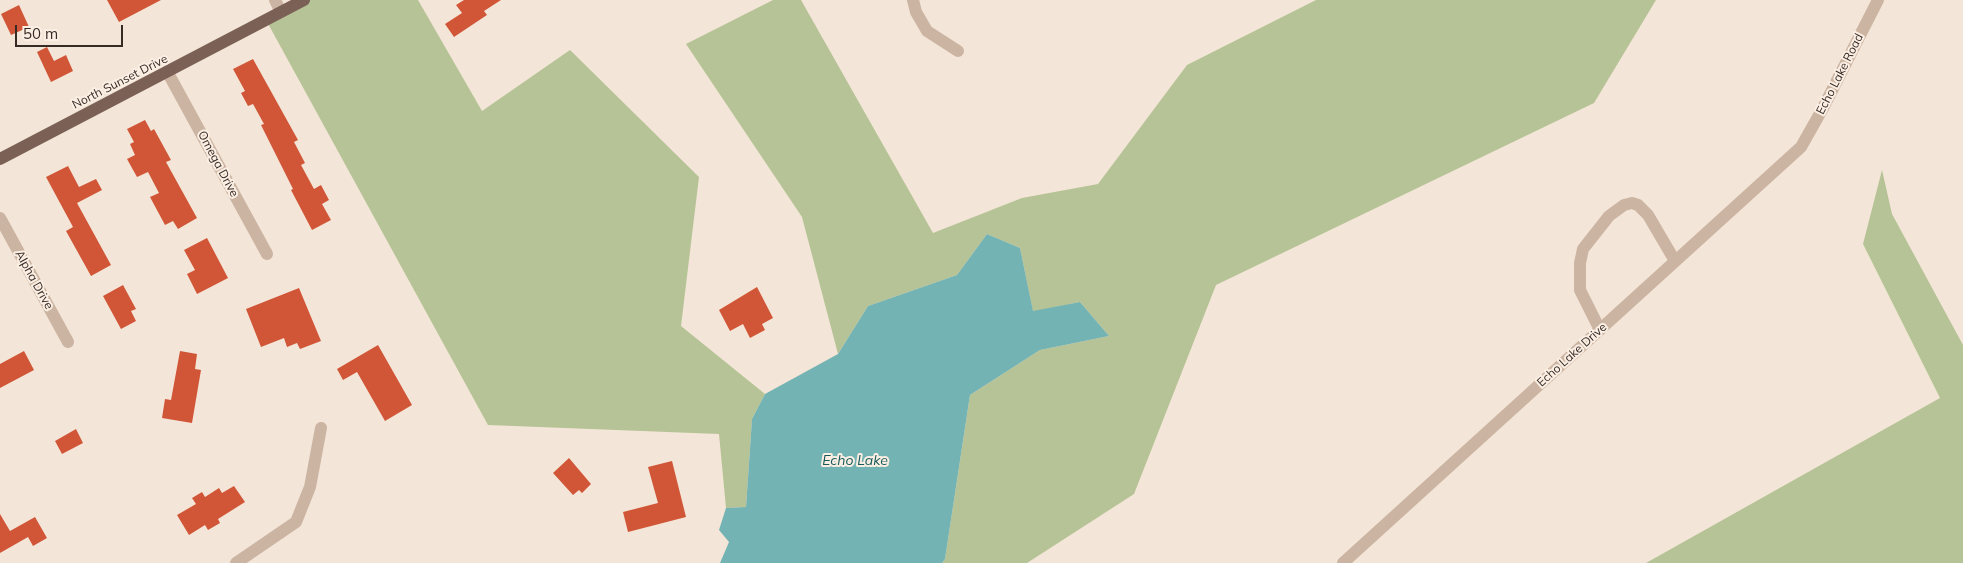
<!DOCTYPE html>
<style>
body{margin:0}
#map{position:relative;width:1963px;height:563px;overflow:hidden;background:#f3e5d7;font-family:Mulish,sans-serif}
canvas{display:block}
.scale{position:absolute;left:15px;top:25px;width:108px;height:22px;box-sizing:border-box;border:2px solid #362a25;border-top:0;padding-left:6px;font-size:15px;line-height:18px;white-space:nowrap;color:#362a25;-webkit-text-stroke:4px #fbefe4;paint-order:stroke}
</style>
<div id="map">
<canvas width="1963" height="563"></canvas>
<div class="scale">50 m</div>
</div>
<script>
const context = document.querySelector('canvas').getContext('2d');
context.lineJoin = 'round';
function fill(path, color) {
  context.fillStyle = color;
  context.fill(path, 'evenodd');
}
function toPath(rows) {
  const path = new Path2D();
  for (const r of rows) {
    path.moveTo(r[0], r[1]);
    for (let i = 2; i < r.length; i += 2) path.lineTo(r[i], r[i + 1]);
  }
  return path;
}
function strokePath(path, color, width, dash) {
  context.strokeStyle = color;
  context.lineWidth = width;
  context.lineCap = dash ? 'butt' : 'round';
  context.setLineDash(dash || []);
  context.stroke(path);
}
function label(font, color, halo, rows, align = 'center') {
  context.font = font + ' Mulish,sans-serif';
  context.lineWidth = 4;
  context.setLineDash([]);
  context.textBaseline = 'middle';
  context.strokeStyle = halo;
  context.fillStyle = color;
  for (const [text, x, y, turn = 0] of rows) {
    context.save();
    context.translate(x, y);
    context.rotate((+turn || 0) * Math.PI / 180);
    context.textAlign = isNaN(turn) ? turn : align;
    if (halo) context.strokeText(text, 0, 0);
    context.fillText(text, 0, 0);
    context.restore();
  }
}
fill(toPath([
 [304,0,418,0,482,111,570,50,699,177,681,326,765,394,752,419,746,507,726,508,719,434,488,425,266,20],
 [773,0,801,0,933,233,1022,198,1098,184,1187,65,1316,0,1656,0,1594,103,1216,285,1134,494,1027,563,942,563,945,559,970,395,1040,350,1109,336,1080,302,1033,312,1020,248,987,234,957,275,868,306,838,354,802,217,686,44],
 [1882,170,1892,214,1963,345,1963,563,1646,563,1940,398,1863,244]
]), '#b6c396');
fill(toPath([
 [987,234,1020,248,1033,311,1080,302,1109,336,1040,350,970,395,945,559,942,563,720,563,729,542,719,530,726,508,746,507,752,419,765,394,838,354,868,306,957,275]
]), '#74b3b3');
fill(toPath([
 [107,0,161,0,119,22],
 [464,0,501,0,484,11,487,15,454,37,445,24,462,13,456,5],
 [19,5,29,27,11,35,1,14],
 [47,47,54,61,66,55,73,71,51,82,37,52],
 [253,59,298,140,294,142,305,163,301,165,314,189,321,185,329,200,322,204,331,220,312,230,291,190,293,189,261,125,264,124,253,104,248,106,241,93,245,91,233,69],
 [145,120,151,131,154,129,171,160,166,162,197,218,178,229,173,221,165,225,150,197,159,193,148,172,137,177,127,159,135,155,130,144,134,142,127,129],
 [68,166,79,187,96,179,102,190,77,203,111,265,91,276,66,231,73,227,46,177],
 [207,238,228,278,197,294,187,274,195,270,184,250],
 [123,285,136,309,131,311,136,321,121,329,103,296],
 [757,287,773,318,762,324,765,330,750,338,743,324,730,331,719,310],
 [299,288,321,341,300,349,297,343,287,347,284,338,261,347,246,309],
 [378,345,412,405,385,421,357,372,343,380,337,369],
 [24,351,34,370,0,388,0,364],
 [180,351,197,354,195,369,201,370,192,423,162,418,165,399,171,400],
 [76,429,83,443,62,454,55,441],
 [569,458,591,484,582,493,579,490,573,495,553,473],
 [672,461,686,517,628,532,623,512,658,503,648,467],
 [234,486,245,502,218,519,220,523,208,530,205,525,189,535,177,515,196,504,192,498,202,492,205,497,219,488,222,493],
 [0,514,10,531,35,517,47,538,33,546,28,537,0,553]
]), '#d15638');
strokePath(toPath([
 [275,0,281,12],
 [913,0,916,12,927,31,958,51],
 [168,73,267,254],
 [0,218,68,342],
 [1600,330,1580,290,1580,263,1583,249,1609,216,1624,205,1632,203,1638,205,1648,215,1675,261],
 [236,563,296,522,310,487,321,428],
 [1343,563,1801,147,1823,108,1878,0]
]), '#ccb4a2', 12);
strokePath(toPath([
 [0,159,304,0]
]), '#7a6055', 12);
label('12px', '#362a25', '#fbefe4', [
 ["Echo Lake Road",1840,74,-63],
 ["North Sunset Drive",120,82,-27],
 ["Omega Drive",218,164,62],
 ["Alpha Drive",34,280,61],
 ["Echo Lake Drive",1572,355,-42]
]);
label('italic 14px', '#175a5b', '#fbefe4', [
 ["Echo Lake",855,461]
]);
</script>
